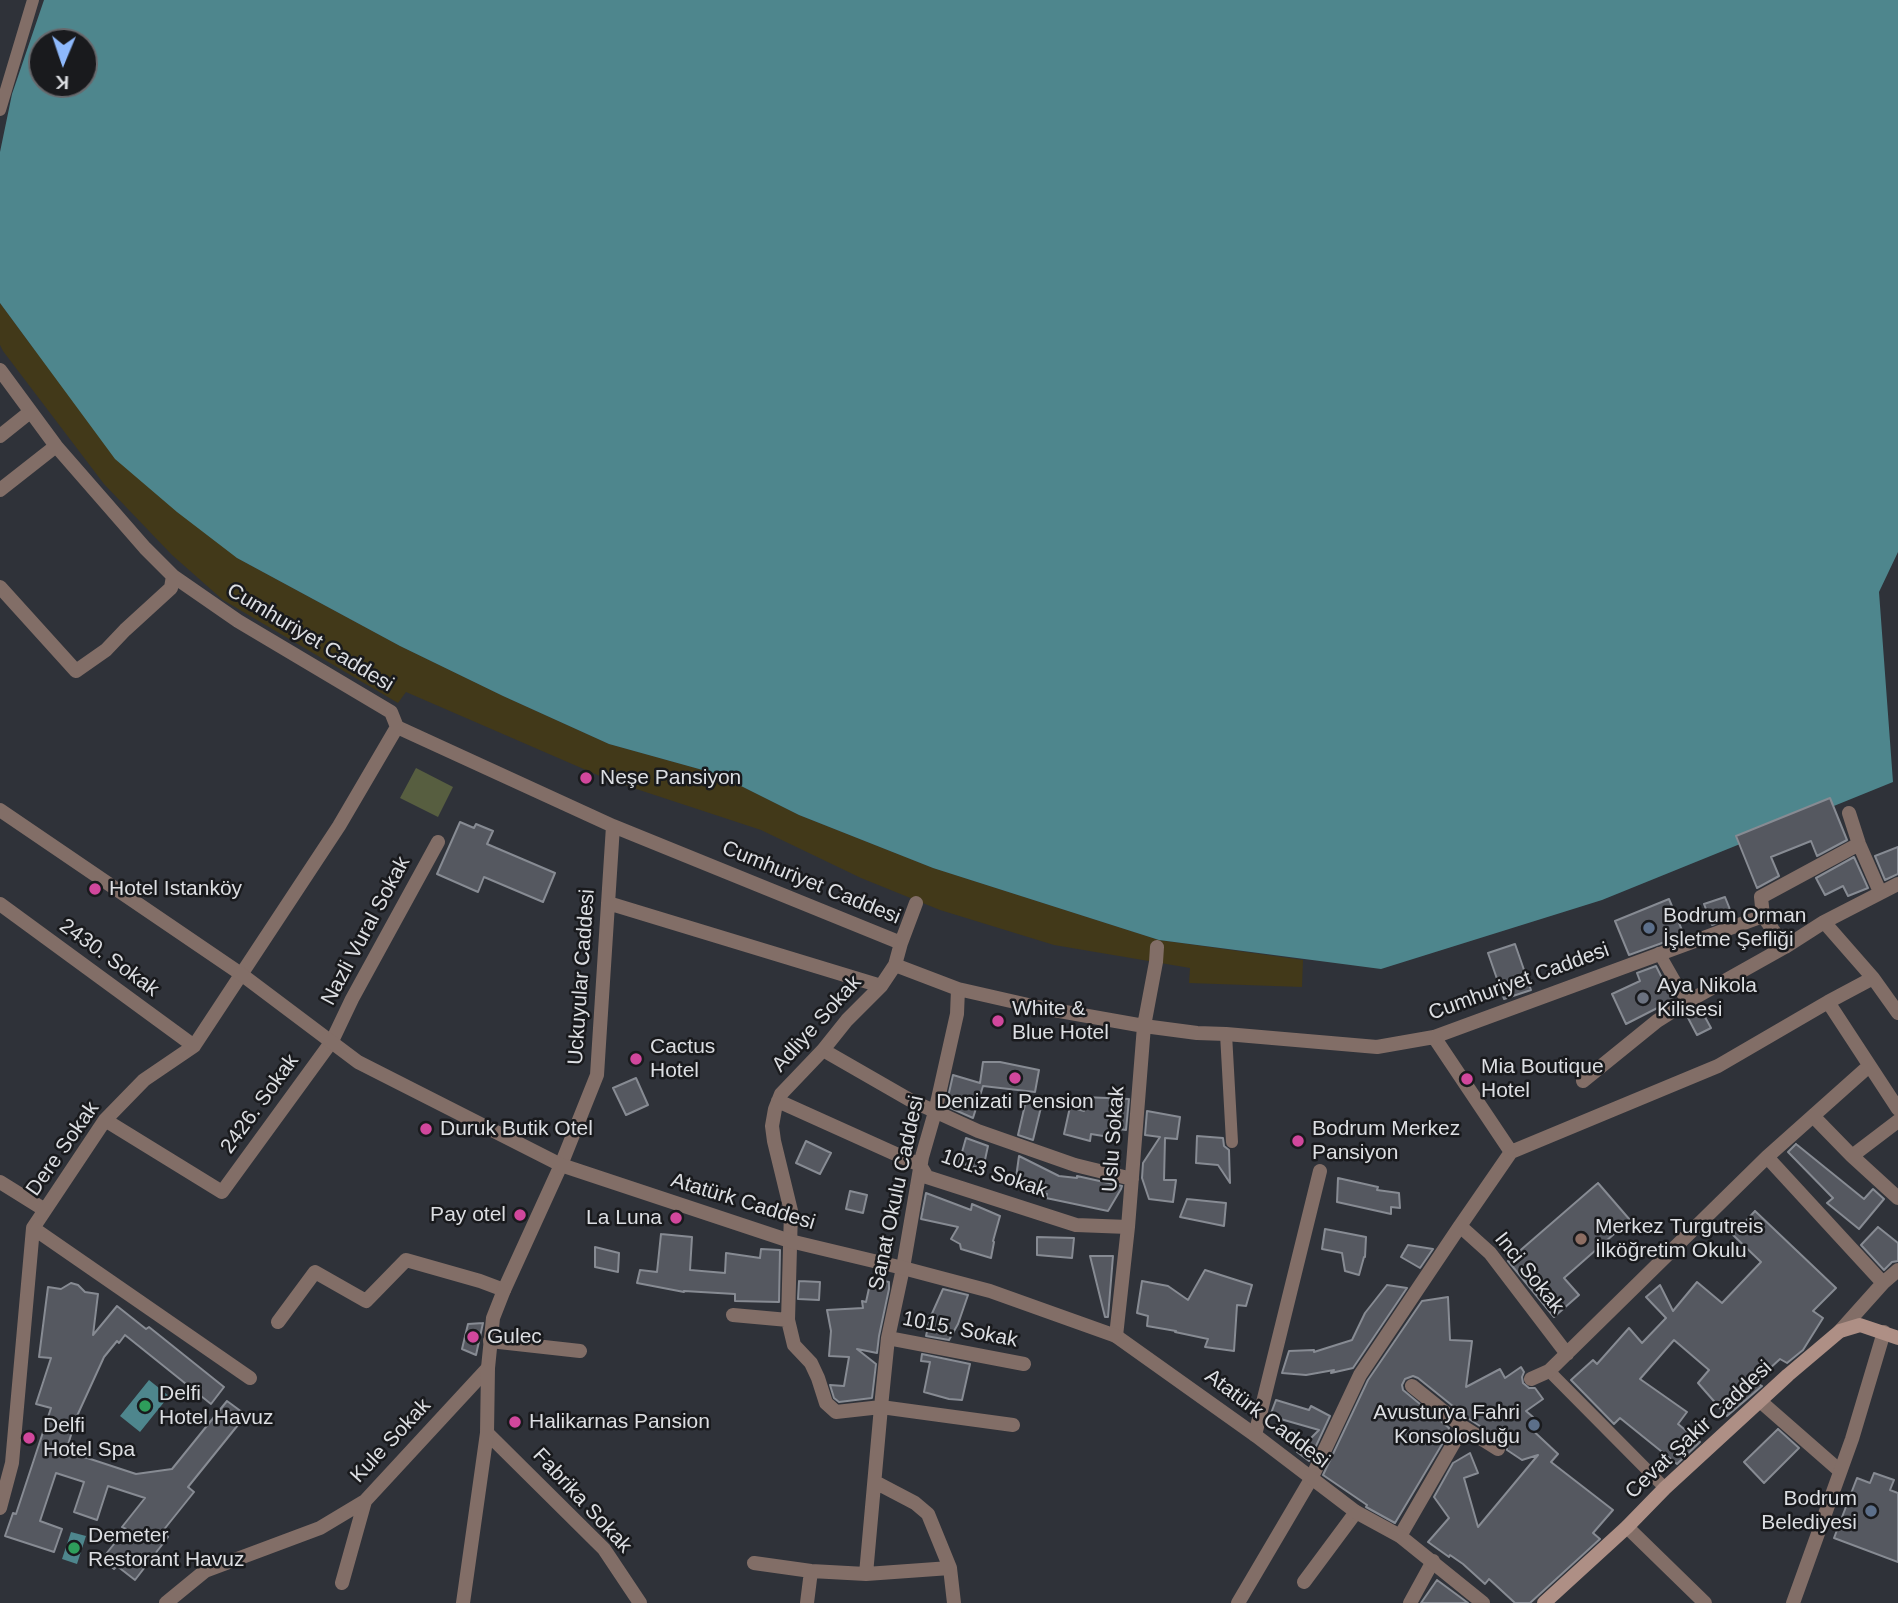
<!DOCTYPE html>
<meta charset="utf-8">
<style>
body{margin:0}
#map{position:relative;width:1898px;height:1603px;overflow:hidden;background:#2f3239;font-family:Helvetica,sans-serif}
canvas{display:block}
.north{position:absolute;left:28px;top:28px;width:70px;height:70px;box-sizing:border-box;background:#191a1d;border:2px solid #67686c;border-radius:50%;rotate:182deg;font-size:19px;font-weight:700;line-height:28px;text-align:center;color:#dcdee2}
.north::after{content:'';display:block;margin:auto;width:24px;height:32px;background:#8eb9fc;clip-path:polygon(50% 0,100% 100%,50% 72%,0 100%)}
</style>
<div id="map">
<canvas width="1898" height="1603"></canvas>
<div class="north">K</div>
</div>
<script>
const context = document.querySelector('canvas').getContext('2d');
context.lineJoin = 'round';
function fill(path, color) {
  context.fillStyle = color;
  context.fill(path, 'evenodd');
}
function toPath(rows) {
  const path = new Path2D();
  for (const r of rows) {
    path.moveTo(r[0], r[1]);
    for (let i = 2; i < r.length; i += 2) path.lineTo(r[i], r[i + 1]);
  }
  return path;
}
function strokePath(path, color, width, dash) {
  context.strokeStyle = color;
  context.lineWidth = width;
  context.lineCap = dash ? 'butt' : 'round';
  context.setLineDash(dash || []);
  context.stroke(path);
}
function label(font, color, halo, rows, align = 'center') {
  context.font = font + ' Helvetica,sans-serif';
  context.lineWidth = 5;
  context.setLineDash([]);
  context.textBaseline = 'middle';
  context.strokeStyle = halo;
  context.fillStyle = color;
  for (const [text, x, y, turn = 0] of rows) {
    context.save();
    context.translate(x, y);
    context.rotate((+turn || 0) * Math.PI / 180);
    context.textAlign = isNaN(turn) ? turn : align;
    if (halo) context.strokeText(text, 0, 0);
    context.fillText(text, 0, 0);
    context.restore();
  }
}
fill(toPath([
 [416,768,453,787,438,817,400,798]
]), '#575e40');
fill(toPath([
 [0,303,34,349,237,558,400,646,503,696,609,744,717,774,799,815,933,868,1159,940,1303,960,1302,987,1189,983,1190,968,1054,945,940,910,861,878,761,830,609,780,406,692,398,703,223,600,172,555,104,484,3,351,0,345]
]), '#423919');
fill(toPath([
 [44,0,1898,0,1898,552,1879,592,1893,782,1602,900,1381,969,1159,940,933,868,799,815,717,774,609,744,503,696,400,646,237,558,177,512,115,459,0,303,0,152,12,94],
 [42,42,84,42,84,84,42,84],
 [149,1380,169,1396,140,1432,120,1416],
 [71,1532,86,1536,77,1564,62,1559]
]), '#4e868d');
const building = toPath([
 [1830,798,1847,840,1817,856,1811,841,1771,857,1779,876,1757,888,1736,836,1830,798],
 [460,822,474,828,476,824,493,831,487,844,555,873,543,902,484,877,478,892,437,874,460,822],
 [1898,847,1898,874,1885,880,1875,856,1898,847],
 [1854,857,1868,888,1848,896,1843,886,1825,895,1816,878,1854,857],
 [1725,897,1733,917,1712,925,1704,904,1725,897],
 [1669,899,1684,935,1629,955,1615,921,1669,899],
 [1515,944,1531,990,1504,999,1488,953,1515,944],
 [1656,966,1673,1000,1626,1024,1612,994,1640,981,1637,973,1656,966],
 [1699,1006,1711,1028,1697,1035,1686,1014,1699,1006],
 [983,1062,1000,1062,1039,1070,1035,1092,983,1086,973,1118,946,1106,953,1075,980,1083,983,1062],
 [636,1078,648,1105,626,1115,613,1088,636,1078],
 [1027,1096,1043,1099,1033,1140,1018,1135,1027,1096],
 [1084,1097,1129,1099,1126,1130,1111,1128,1109,1137,1091,1134,1090,1141,1064,1134,1070,1107,1084,1111,1084,1097],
 [1147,1111,1180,1117,1177,1139,1165,1138,1164,1180,1176,1180,1173,1202,1149,1199,1142,1178,1143,1163,1160,1137,1145,1135,1147,1111],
 [1197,1136,1223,1138,1224,1146,1229,1150,1230,1183,1218,1165,1196,1163,1197,1136],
 [966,1138,988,1146,983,1169,959,1163,966,1138],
 [806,1141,831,1153,820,1174,796,1163,806,1141],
 [1796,1144,1864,1199,1873,1189,1884,1199,1859,1229,1827,1203,1833,1198,1788,1152,1796,1144],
 [1019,1156,1059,1176,1077,1178,1077,1176,1122,1186,1121,1189,1108,1211,1046,1198,1047,1194,1032,1192,1030,1189,1015,1185,1019,1156],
 [1338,1178,1378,1187,1377,1190,1399,1193,1400,1208,1391,1207,1391,1214,1337,1202,1338,1178],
 [1598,1183,1630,1220,1564,1278,1579,1295,1554,1317,1508,1261,1598,1183],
 [850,1191,867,1195,863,1213,846,1209,850,1191],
 [926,1193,971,1210,972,1204,1000,1216,993,1241,994,1242,991,1258,961,1249,960,1244,951,1239,958,1227,921,1219,926,1193],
 [1187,1199,1226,1203,1224,1226,1180,1217,1187,1199],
 [1755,1211,1836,1288,1813,1311,1823,1318,1803,1350,1787,1363,1780,1359,1755,1382,1762,1386,1727,1416,1698,1383,1709,1370,1674,1340,1640,1379,1687,1412,1678,1424,1700,1442,1677,1464,1620,1418,1614,1424,1571,1380,1593,1360,1597,1364,1629,1328,1642,1343,1666,1318,1646,1297,1660,1285,1673,1311,1697,1282,1722,1303,1761,1262,1733,1235,1755,1211],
 [1878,1227,1898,1243,1898,1261,1892,1262,1884,1270,1861,1245,1878,1227],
 [1325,1229,1366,1237,1365,1257,1364,1257,1359,1275,1345,1271,1342,1253,1322,1249,1325,1229],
 [661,1234,692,1237,690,1270,725,1273,726,1253,760,1258,761,1249,780,1250,779,1302,735,1301,735,1294,684,1291,684,1292,637,1283,640,1270,657,1272,661,1234],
 [1037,1237,1074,1238,1072,1258,1037,1255,1037,1237],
 [1408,1245,1433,1249,1420,1268,1401,1257,1408,1245],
 [595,1247,619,1253,618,1272,595,1267,595,1247],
 [1090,1256,1113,1256,1108,1317,1105,1317,1090,1256],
 [1205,1270,1252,1285,1246,1306,1237,1305,1234,1351,1205,1347,1208,1339,1175,1332,1176,1331,1147,1326,1148,1316,1137,1313,1142,1281,1168,1286,1188,1300,1205,1270],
 [871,1279,889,1282,889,1289,879,1336,877,1353,857,1349,876,1364,872,1398,839,1402,834,1398,830,1385,844,1386,849,1357,829,1356,831,1331,827,1310,863,1308,862,1301,866,1302,871,1279],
 [799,1281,820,1282,819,1300,798,1299,799,1281],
 [71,1283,78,1285,85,1292,98,1294,93,1335,117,1306,146,1329,149,1327,224,1387,211,1404,125,1335,119,1343,117,1341,104,1357,77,1416,66,1451,136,1474,172,1469,227,1401,246,1415,188,1487,194,1492,162,1532,168,1537,135,1580,117,1566,114,1569,102,1559,126,1529,122,1527,145,1498,108,1486,97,1520,74,1512,84,1482,56,1473,40,1521,62,1529,54,1552,5,1536,13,1513,16,1514,51,1408,36,1404,51,1358,39,1357,48,1287,61,1289,71,1283],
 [1387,1285,1407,1288,1353,1368,1331,1373,1334,1370,1306,1375,1282,1373,1289,1351,1314,1350,1314,1352,1352,1340,1365,1313,1387,1285],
 [943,1289,968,1295,958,1324,949,1340,926,1336,930,1318,943,1289],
 [1448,1297,1450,1340,1472,1341,1466,1387,1500,1369,1505,1378,1521,1367,1524,1372,1522,1377,1523,1383,1529,1388,1535,1388,1543,1399,1526,1411,1533,1417,1527,1425,1558,1454,1551,1462,1613,1510,1593,1533,1600,1539,1530,1603,1515,1603,1489,1579,1485,1584,1463,1564,1450,1555,1449,1557,1428,1542,1449,1518,1434,1497,1453,1463,1470,1453,1478,1473,1464,1478,1478,1527,1538,1455,1522,1460,1507,1450,1507,1445,1503,1441,1469,1419,1418,1378,1413,1376,1405,1379,1402,1385,1403,1390,1449,1428,1444,1441,1395,1523,1366,1507,1367,1505,1323,1475,1368,1380,1422,1301,1448,1297],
 [483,1323,476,1355,462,1349,468,1324,483,1323],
 [922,1354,970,1364,962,1400,949,1399,924,1392,930,1362,921,1361,922,1354],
 [1276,1400,1309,1410,1311,1406,1330,1416,1309,1461,1297,1452,1319,1430,1270,1416,1276,1400],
 [1778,1429,1799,1448,1764,1483,1744,1462,1778,1429],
 [1874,1473,1894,1480,1890,1490,1898,1493,1898,1562,1834,1538,1857,1478,1870,1483,1874,1473],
 [1437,1580,1460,1597,1468,1603,1421,1603,1437,1580]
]);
fill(building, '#555860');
strokePath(building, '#878b93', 2);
strokePath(toPath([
 [0,110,33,0],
 [1659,953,1687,1002],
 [1226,1034,1232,1142],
 [1549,1371,1665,1488]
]), '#826e67', 12);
strokePath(toPath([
 [0,370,56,446,145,548,173,576,238,621,391,712,397,727,613,826,901,943,895,965,958,989,1037,1007,1144,1026,1197,1033,1226,1034,1377,1047,1434,1037,1763,916,1785,947,1824,922,1898,884],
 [0,436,30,412],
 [0,490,56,446],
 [0,587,76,671,106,650,125,630,171,588,173,576],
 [1849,813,1859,844,1880,892],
 [608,903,881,986],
 [0,904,194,1046],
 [1763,916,1761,897,1859,844],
 [1824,922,1873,978,1898,1013],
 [901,943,916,903],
 [1873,978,1828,1002,1898,1109],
 [958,989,957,1014,935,1112,922,1157,903,1268,888,1338,881,1407,1013,1425],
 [1434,1037,1511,1152],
 [823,1050,910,1100,978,1131,1075,1165,1132,1179],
 [1869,1066,1767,1157,1883,1283],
 [1583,1081,1657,1021,1687,1002,1785,947],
 [778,1101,920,1165,927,1177,1076,1225,1128,1227],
 [1813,1116,1852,1156],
 [105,1120,222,1192,332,1041,352,999,438,842],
 [1898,1121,1852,1156,1898,1198],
 [1511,1152,1718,1066,1828,1002],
 [1511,1152,1460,1226,1490,1253,1567,1354],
 [561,1165,597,1075,613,826],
 [0,1182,45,1210],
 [33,1228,250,1378],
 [733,1315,788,1320],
 [278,1322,315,1272,366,1301,406,1260,480,1281,504,1290],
 [1840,1331,1883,1283,1898,1270],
 [1116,1336,1128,1227,1144,1026,1156,962,1157,947],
 [888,1338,1024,1364],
 [490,1341,580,1351],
 [1531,1379,1549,1371,1767,1157],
 [1412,1386,1463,1427,1498,1449],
 [1760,1401,1840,1471],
 [487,1433,604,1549,640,1603],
 [1255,1435,1320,1171],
 [875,1482,915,1503,928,1514,950,1568,954,1603],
 [0,1508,12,1463,33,1228,105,1120,144,1080,194,1046,339,826,397,727],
 [1627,1527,1705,1603],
 [1400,1536,1463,1427],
 [754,1563,811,1571,866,1574,950,1568],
 [866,1574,881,1407,836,1412,826,1403,818,1378,811,1363,794,1345,788,1320,791,1211,774,1141,772,1126,775,1109,781,1094,823,1050,847,1020,881,986,895,965],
 [1304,1582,1356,1512],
 [342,1583,365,1501],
 [166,1603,205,1571,320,1528,365,1501,488,1368],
 [807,1603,811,1571],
 [1238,1603,1311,1479,1360,1375,1460,1226],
 [1410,1603,1433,1561]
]), '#826e67', 14);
strokePath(toPath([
 [0,810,241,974,358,1062,561,1165,790,1241,903,1268,990,1291,1116,1336,1255,1435,1356,1512,1400,1536,1483,1603],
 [463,1603,487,1433,488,1368,493,1318,504,1290,561,1165],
 [1793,1603,1852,1439,1884,1332]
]), '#826e67', 14);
strokePath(toPath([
 [1544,1603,1627,1527,1665,1488,1788,1375,1840,1331,1860,1325,1898,1338]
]), '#ae8f85', 14);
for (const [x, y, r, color] of [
 [586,778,7,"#d1479c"],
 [95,889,7,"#d1479c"],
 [1649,928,7,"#5c6f8a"],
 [1643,998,7,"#6b7280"],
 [998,1021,7,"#d1479c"],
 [636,1059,7,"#d1479c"],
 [1015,1078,7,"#d1479c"],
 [1467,1079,7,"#d1479c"],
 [426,1129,7,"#d1479c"],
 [1298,1141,7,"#d1479c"],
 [520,1215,7,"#d1479c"],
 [676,1218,7,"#d1479c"],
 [1581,1239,7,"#8d6e63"],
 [473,1337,7,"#d1479c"],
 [145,1406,7,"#2e9e5b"],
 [515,1422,7,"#d1479c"],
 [1534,1425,7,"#5c6f8a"],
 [29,1438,7,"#d1479c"],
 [1871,1511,7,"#5c6f8a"],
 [74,1548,7,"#2e9e5b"]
]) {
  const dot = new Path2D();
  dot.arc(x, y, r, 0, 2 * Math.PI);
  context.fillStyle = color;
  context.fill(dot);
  strokePath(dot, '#191a1d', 2.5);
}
label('21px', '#dcdee2', '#191a1d', [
 ["Cumhuriyet Caddesi",310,638,31],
 ["Cumhuriyet Caddesi",811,883,22],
 ["Nazli Vural Sokak",366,931,-62],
 ["2430. Sokak",109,958,36],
 ["Uckuyular Caddesi",582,977,-86],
 ["Cumhuriyet Caddesi",1519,982,-20],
 ["Adliye Sokak",817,1024,-48],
 ["2426. Sokak",260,1104,-54],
 ["Uslu Sokak",1114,1139,-86],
 ["Dere Sokak",63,1149,-55],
 ["1013 Sokak",994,1174,19],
 ["Sanat Okulu Caddesi",897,1193,-78],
 ["Atatürk Caddesi",743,1202,17],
 ["Inci Sokak",1529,1273,51],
 ["1015. Sokak",960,1330,11],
 ["Atatürk Caddesi",1267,1419,37],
 ["Cevat Şakir Caddesi",1699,1430,-43],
 ["Kule Sokak",391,1441,-47],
 ["Fabrika Sokak",582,1501,47]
]);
label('21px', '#dcdee2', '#191a1d', [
 ["Neşe Pansiyon",600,778],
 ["Hotel Istanköy",109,889],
 ["Bodrum Orman",1663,916],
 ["İşletme Şefliği",1663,940],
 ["Aya Nikola",1657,986],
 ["Kilisesi",1657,1010],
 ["White &",1012,1009],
 ["Blue Hotel",1012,1033],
 ["Cactus",650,1047],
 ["Hotel",650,1071],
 ["Mia Boutique",1481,1067],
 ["Hotel",1481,1091],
 ["Denizati Pension",1015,1102,"center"],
 ["Duruk Butik Otel",440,1129],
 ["Bodrum Merkez",1312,1129],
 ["Pansiyon",1312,1153],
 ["Pay otel",506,1215,"right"],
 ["La Luna",662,1218,"right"],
 ["Merkez Turgutreis",1595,1227],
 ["İlköğretim Okulu",1595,1251],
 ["Gulec",487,1337],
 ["Delfi",159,1394],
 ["Hotel Havuz",159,1418],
 ["Avusturya Fahri",1520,1413,"right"],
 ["Konsolosluğu",1520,1437,"right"],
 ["Halikarnas Pansion",529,1422],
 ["Delfi",43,1426],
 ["Hotel Spa",43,1450],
 ["Bodrum",1857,1499,"right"],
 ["Belediyesi",1857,1523,"right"],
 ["Demeter",88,1536],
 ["Restorant Havuz",88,1560]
], 'left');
</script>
